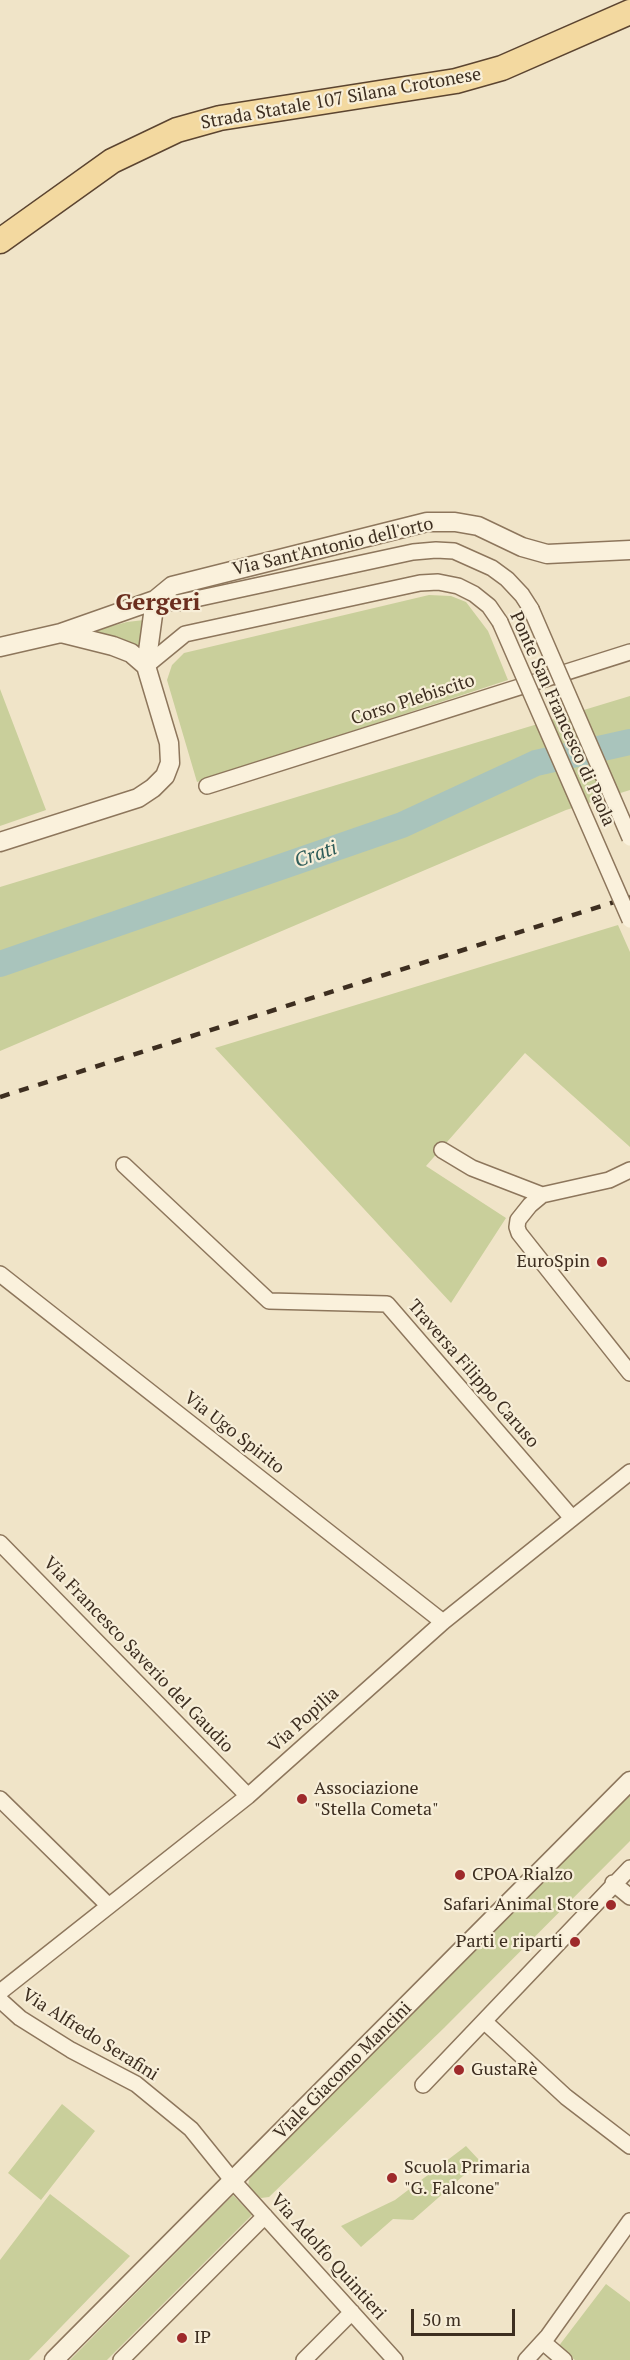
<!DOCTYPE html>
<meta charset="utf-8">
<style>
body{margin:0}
#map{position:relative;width:630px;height:2360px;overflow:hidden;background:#f0e4c8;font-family:"PT Serif",serif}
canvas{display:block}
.scale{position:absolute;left:411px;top:2309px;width:104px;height:27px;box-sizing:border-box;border:3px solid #3d2e20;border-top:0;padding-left:8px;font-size:18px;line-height:21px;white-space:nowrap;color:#3d2e20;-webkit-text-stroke:4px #f7eed8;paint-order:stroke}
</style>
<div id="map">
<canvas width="630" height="2360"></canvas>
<div class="scale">50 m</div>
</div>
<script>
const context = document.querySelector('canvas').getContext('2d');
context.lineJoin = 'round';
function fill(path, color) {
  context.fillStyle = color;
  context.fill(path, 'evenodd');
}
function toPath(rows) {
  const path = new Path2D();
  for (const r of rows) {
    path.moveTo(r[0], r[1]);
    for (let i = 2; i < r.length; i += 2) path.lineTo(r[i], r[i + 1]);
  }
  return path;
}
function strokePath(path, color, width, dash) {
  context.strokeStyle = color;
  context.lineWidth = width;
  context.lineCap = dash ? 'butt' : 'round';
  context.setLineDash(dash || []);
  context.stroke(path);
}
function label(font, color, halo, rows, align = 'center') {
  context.font = font + ' "PT Serif",serif';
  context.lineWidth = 4.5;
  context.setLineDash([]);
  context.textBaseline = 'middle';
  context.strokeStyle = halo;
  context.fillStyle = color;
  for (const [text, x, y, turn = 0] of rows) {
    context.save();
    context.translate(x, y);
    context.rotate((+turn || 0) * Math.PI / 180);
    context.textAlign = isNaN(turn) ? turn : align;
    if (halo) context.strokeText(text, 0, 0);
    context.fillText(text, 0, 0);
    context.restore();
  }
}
fill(toPath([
 [429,595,451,596,466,602,488,631,508,680,197,782,167,680,172,665,184,653],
 [144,620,141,656,89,632,127,622],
 [0,689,46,810,0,826],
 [630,696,630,790,566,810,0,1051,0,887],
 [618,925,630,952,630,1147,525,1053,426,1166,506,1218,451,1303,215,1048],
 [630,1789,630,1841,444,2028,269,2197,261,2198,254,2194,248,2187,249,2180,258,2163],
 [62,2104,95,2131,41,2200,8,2173],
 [466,2146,480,2161,413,2220,393,2219,361,2247,341,2226,395,2200],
 [50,2194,130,2256,29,2360,0,2360,0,2260],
 [233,2195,252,2215,107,2360,70,2360],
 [606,2284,630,2302,630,2360,575,2360,558,2347]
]), '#c9cf9b');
strokePath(toPath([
 [0,964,402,825,536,763,630,742]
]), '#a9c4bc', 26);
const minor = toPath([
 [155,600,177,603,413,552,436,550,454,551,492,568,507,579,522,595,531,609],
 [146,666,185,634,420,583,438,582,458,586,474,594,489,606,500,622],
 [207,786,630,652],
 [442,1150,472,1168,542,1195,609,1180,630,1170],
 [124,1165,269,1301,387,1304,572,1518],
 [542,1195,530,1205,518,1220,517,1227,519,1233,630,1373],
 [0,1274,443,1622],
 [0,1543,248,1796],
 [0,1799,109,1906],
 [613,1883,630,1897],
 [0,1992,248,1796,443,1622,630,1472],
 [0,2000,20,2018,71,2050,136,2084,191,2129,233,2181,395,2360],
 [485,2022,566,2097,630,2146],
 [423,2085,630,1868],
 [543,2342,564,2360],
 [121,2360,265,2216],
 [304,2360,352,2312],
 [526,2360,548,2336,630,2221]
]);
const tertiary = toPath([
 [61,633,155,600,172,586,427,522,455,522,478,526,522,547,547,554,630,550],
 [0,647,61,633,113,646,131,653,146,666,169,743,170,763,165,776,153,788,138,798,0,842],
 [146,666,155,600],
 [54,2360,630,1781]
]);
const primary = toPath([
 [0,241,112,161,177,130,220,118,456,81,502,68,630,12]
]);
strokePath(minor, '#8d765c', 18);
strokePath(tertiary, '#8d765c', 21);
strokePath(primary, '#5b4430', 27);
strokePath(minor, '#faf1dc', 15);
strokePath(tertiary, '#faf1dc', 18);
strokePath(primary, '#f3d9a0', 24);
strokePath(toPath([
 [0,1097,630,897]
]), '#3d2e20', 4.5, [10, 10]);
const minorBridge = toPath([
 [531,609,630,838],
 [500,622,630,920]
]);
strokePath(minorBridge, '#8d765c', 18, []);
strokePath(minorBridge, '#faf1dc', 15);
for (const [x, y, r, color] of [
 [602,1262,6,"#9e2a2b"],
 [302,1799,6,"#9e2a2b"],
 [460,1875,6,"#9e2a2b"],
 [611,1905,6,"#9e2a2b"],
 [575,1942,6,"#9e2a2b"],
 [459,2070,6,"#9e2a2b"],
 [392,2178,6,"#9e2a2b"],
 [182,2338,6,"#9e2a2b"]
]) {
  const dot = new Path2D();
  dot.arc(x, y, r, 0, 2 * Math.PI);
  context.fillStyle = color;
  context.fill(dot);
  strokePath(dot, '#f7eed8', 2);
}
label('18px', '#3d2e20', '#f7eed8', [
 ["Strada Statale 107 Silana Crotonese",341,99,-10],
 ["Via Sant'Antonio dell'orto",333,547,-13],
 ["Corso Plebiscito",413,700,-18],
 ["Ponte San Francesco di Paola",562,719,66],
 ["Traversa Filippo Caruso",473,1374,49],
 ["Via Ugo Spirito",234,1433,38],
 ["Via Francesco Saverio del Gaudio",138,1655,46],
 ["Via Popilia",304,1720,-42],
 ["Via Alfredo Serafini",90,2035,32],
 ["Viale Giacomo Mancini",343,2071,-45],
 ["Via Adolfo Quintieri",328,2257,48]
]);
label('18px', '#3d2e20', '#f7eed8', [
 ["EuroSpin",590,1262,"right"],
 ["Associazione",314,1789],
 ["\"Stella Cometa\"",314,1810],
 ["CPOA Rialzo",472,1875],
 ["Safari Animal Store",599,1905,"right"],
 ["Parti e riparti",563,1942,"right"],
 ["GustaRè",471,2070],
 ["Scuola Primaria",404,2168],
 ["\"G. Falcone\"",404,2189],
 ["IP",194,2338]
], 'left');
label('italic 20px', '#2f5d5a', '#f7eed8', [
 ["Crati",316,855,-19]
]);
label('bold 24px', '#6b2e1e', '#f7eed8', [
 ["Gergeri",158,603]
]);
</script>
